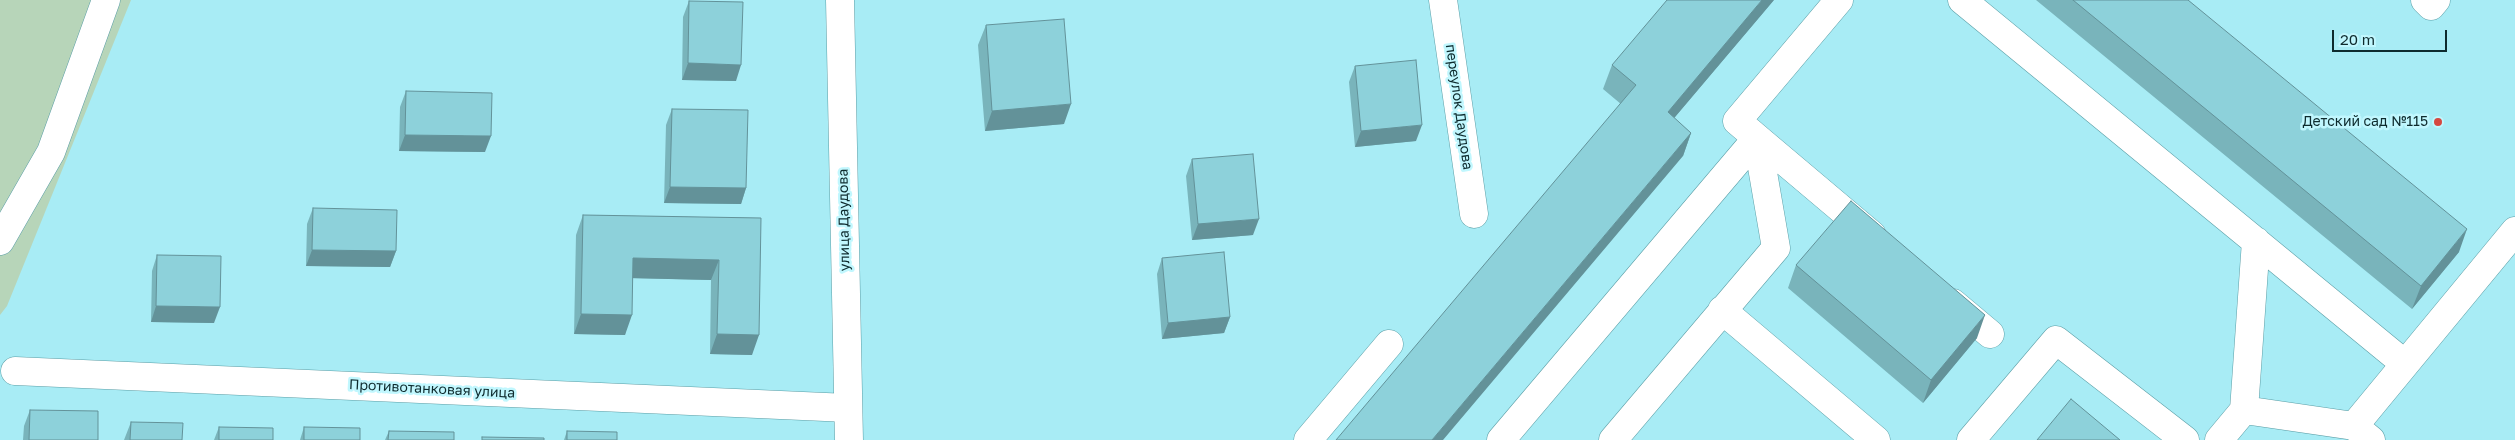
<!DOCTYPE html>
<meta charset="utf-8">
<style>
body{margin:0}
#map{position:relative;width:2515px;height:440px;overflow:hidden;background:#a8ecf5;font-family:"Golos Text",sans-serif}
canvas{display:block}
.scale{position:absolute;left:2332px;top:30px;width:115px;height:22px;box-sizing:border-box;border:2px solid #0e2b2e;border-top:0;padding-left:6px;font-size:15px;line-height:18px;white-space:nowrap;color:#0e2b2e;-webkit-text-stroke:4px #c1f7fe;paint-order:stroke}
</style>
<div id="map">
<canvas width="2515" height="440"></canvas>
<div class="scale">20 m</div>
</div>
<script>
const context = document.querySelector('canvas').getContext('2d');
context.lineJoin = 'round';
function fill(path, color) {
  context.fillStyle = color;
  context.fill(path, 'evenodd');
}
function toPath(rows) {
  const path = new Path2D();
  for (const r of rows) {
    path.moveTo(r[0], r[1]);
    for (let i = 2; i < r.length; i += 2) path.lineTo(r[i], r[i + 1]);
  }
  return path;
}
function strokePath(path, color, width, dash) {
  context.strokeStyle = color;
  context.lineWidth = width;
  context.lineCap = dash ? 'butt' : 'round';
  context.setLineDash(dash || []);
  context.stroke(path);
}
function label(font, color, halo, rows, align = 'center') {
  context.font = font + ' "Golos Text",sans-serif';
  context.lineWidth = 5;
  context.setLineDash([]);
  context.textBaseline = 'middle';
  context.strokeStyle = halo;
  context.fillStyle = color;
  for (const [text, x, y, turn = 0] of rows) {
    context.save();
    context.translate(x, y);
    context.rotate((+turn || 0) * Math.PI / 180);
    context.textAlign = isNaN(turn) ? turn : align;
    if (halo) context.strokeText(text, 0, 0);
    context.fillText(text, 0, 0);
    context.restore();
  }
}
fill(toPath([
 [0,0,131,0,7,306,0,315]
]), '#b7d5b9');
const minor = toPath([
 [840,0,849,440],
 [1443,0,1474,214],
 [1962,0,2405,364],
 [2425,0,2431,6,2436,0],
 [0,241,51,152,106,0],
 [1953,303,1990,334],
 [1722,310,1876,440],
 [15,371,848,408],
 [2244,410,2256,241],
 [2354,426,2515,231],
 [1308,440,1389,344],
 [1501,440,1757,138,1872,235],
 [1613,440,1776,248,1757,138,1737,121,1839,0],
 [1971,440,2056,340,2185,440],
 [2219,440,2244,410,2354,426,2371,440]
]);
strokePath(minor, '#5b9ea6', 29);
strokePath(minor, '#fff', 28);
fill(toPath([
 [1774,0,1674,118,1691,133,1683,156,1603,89,1612,65],
 [2036,0,2188,0,2459,252,2412,309],
 [689,1,736,81,682,80,683,17],
 [986,25,1064,124,985,131,978,45],
 [1355,66,1416,141,1355,147,1349,82],
 [406,91,485,152,399,151,400,107],
 [672,109,746,188,741,204,664,203,666,125],
 [1192,159,1253,235,1192,240,1186,176],
 [313,208,396,251,390,267,306,266,307,224],
 [583,215,761,218,752,355,710,354,711,280,633,278,625,335,574,334,576,235],
 [157,255,214,323,151,322,152,271],
 [1162,258,1230,317,1224,333,1162,339,1157,274],
 [1796,265,1977,338,1923,403,1788,288],
 [30,410,98,440,23,440,24,426],
 [131,422,182,440,124,440],
 [219,427,273,440,214,440],
 [304,427,360,440,300,440],
 [389,431,454,440,385,440],
 [567,431,617,440,564,440]
]), '#79b4bb');
fill(toPath([
 [1762,0,1774,0,1659,136,1668,112],
 [688,63,741,65,736,81,682,80],
 [1071,104,1064,124,985,131,992,111],
 [1422,125,1416,141,1355,147,1361,131],
 [1691,133,1683,156,1443,440,1432,440],
 [405,135,491,136,485,152,399,151],
 [670,187,746,188,741,204,664,203],
 [1259,219,1253,235,1192,240,1198,224],
 [2467,229,2459,252,2412,309,2421,286],
 [312,250,396,251,390,267,306,266],
 [633,258,719,260,711,280,626,278],
 [156,306,220,307,214,323,151,322],
 [581,314,632,315,625,335,574,334],
 [1985,315,1977,338,1923,403,1931,380],
 [1230,317,1224,333,1162,339,1168,323],
 [717,334,759,335,752,355,710,354]
]), '#639299');
const building = toPath([
 [1667,0,1762,0,1668,112,1691,133,1432,440,1336,440,1636,85,1612,65,1667,0],
 [2073,0,2188,0,2467,229,2421,286,2073,0],
 [689,1,743,2,741,65,688,63,689,1],
 [1064,19,1071,104,992,111,986,25,1064,19],
 [1416,60,1422,125,1361,131,1355,66,1416,60],
 [406,91,492,93,491,136,405,135,406,91],
 [672,109,748,110,746,188,670,187,672,109],
 [1253,154,1259,219,1198,224,1192,159,1253,154],
 [1851,201,1985,315,1931,380,1796,265,1851,201],
 [313,208,397,210,396,251,312,250,313,208],
 [583,215,761,218,759,335,717,334,719,260,633,258,632,315,581,314,583,215],
 [1224,252,1230,317,1168,323,1162,258,1224,252],
 [157,255,221,256,220,307,156,306,157,255],
 [2071,399,2120,440,2037,440,2071,399],
 [30,410,98,411,98,440,29,440,30,410],
 [131,422,183,423,182,440,130,440,131,422],
 [219,427,273,428,273,440,219,440,219,427],
 [304,427,360,428,360,440,304,440,304,427],
 [389,431,454,432,454,440,388,440,389,431],
 [567,431,617,432,617,440,567,440,567,431],
 [482,437,544,438,544,440,482,440,482,437]
]);
fill(building, '#8dd1da');
strokePath(building, '#639299', 1);
for (const [x, y, r, color] of [
 [2438,122,5,"#d54740"]
]) {
  const dot = new Path2D();
  dot.arc(x, y, r, 0, 2 * Math.PI);
  context.fillStyle = color;
  context.fill(dot);
  strokePath(dot, '#c1f7fe', 2);
}
label('14px', '#0e2b2e', '#c1f7fe', [
 ["переулок Даудова",1459,107,82],
 ["улица Даудова",844,220,-91],
 ["Противотанковая улица",432,389,3]
]);
label('14px', '#0e2b2e', '#c1f7fe', [
 ["Детский сад №115",2428,122]
], 'right');
</script>
